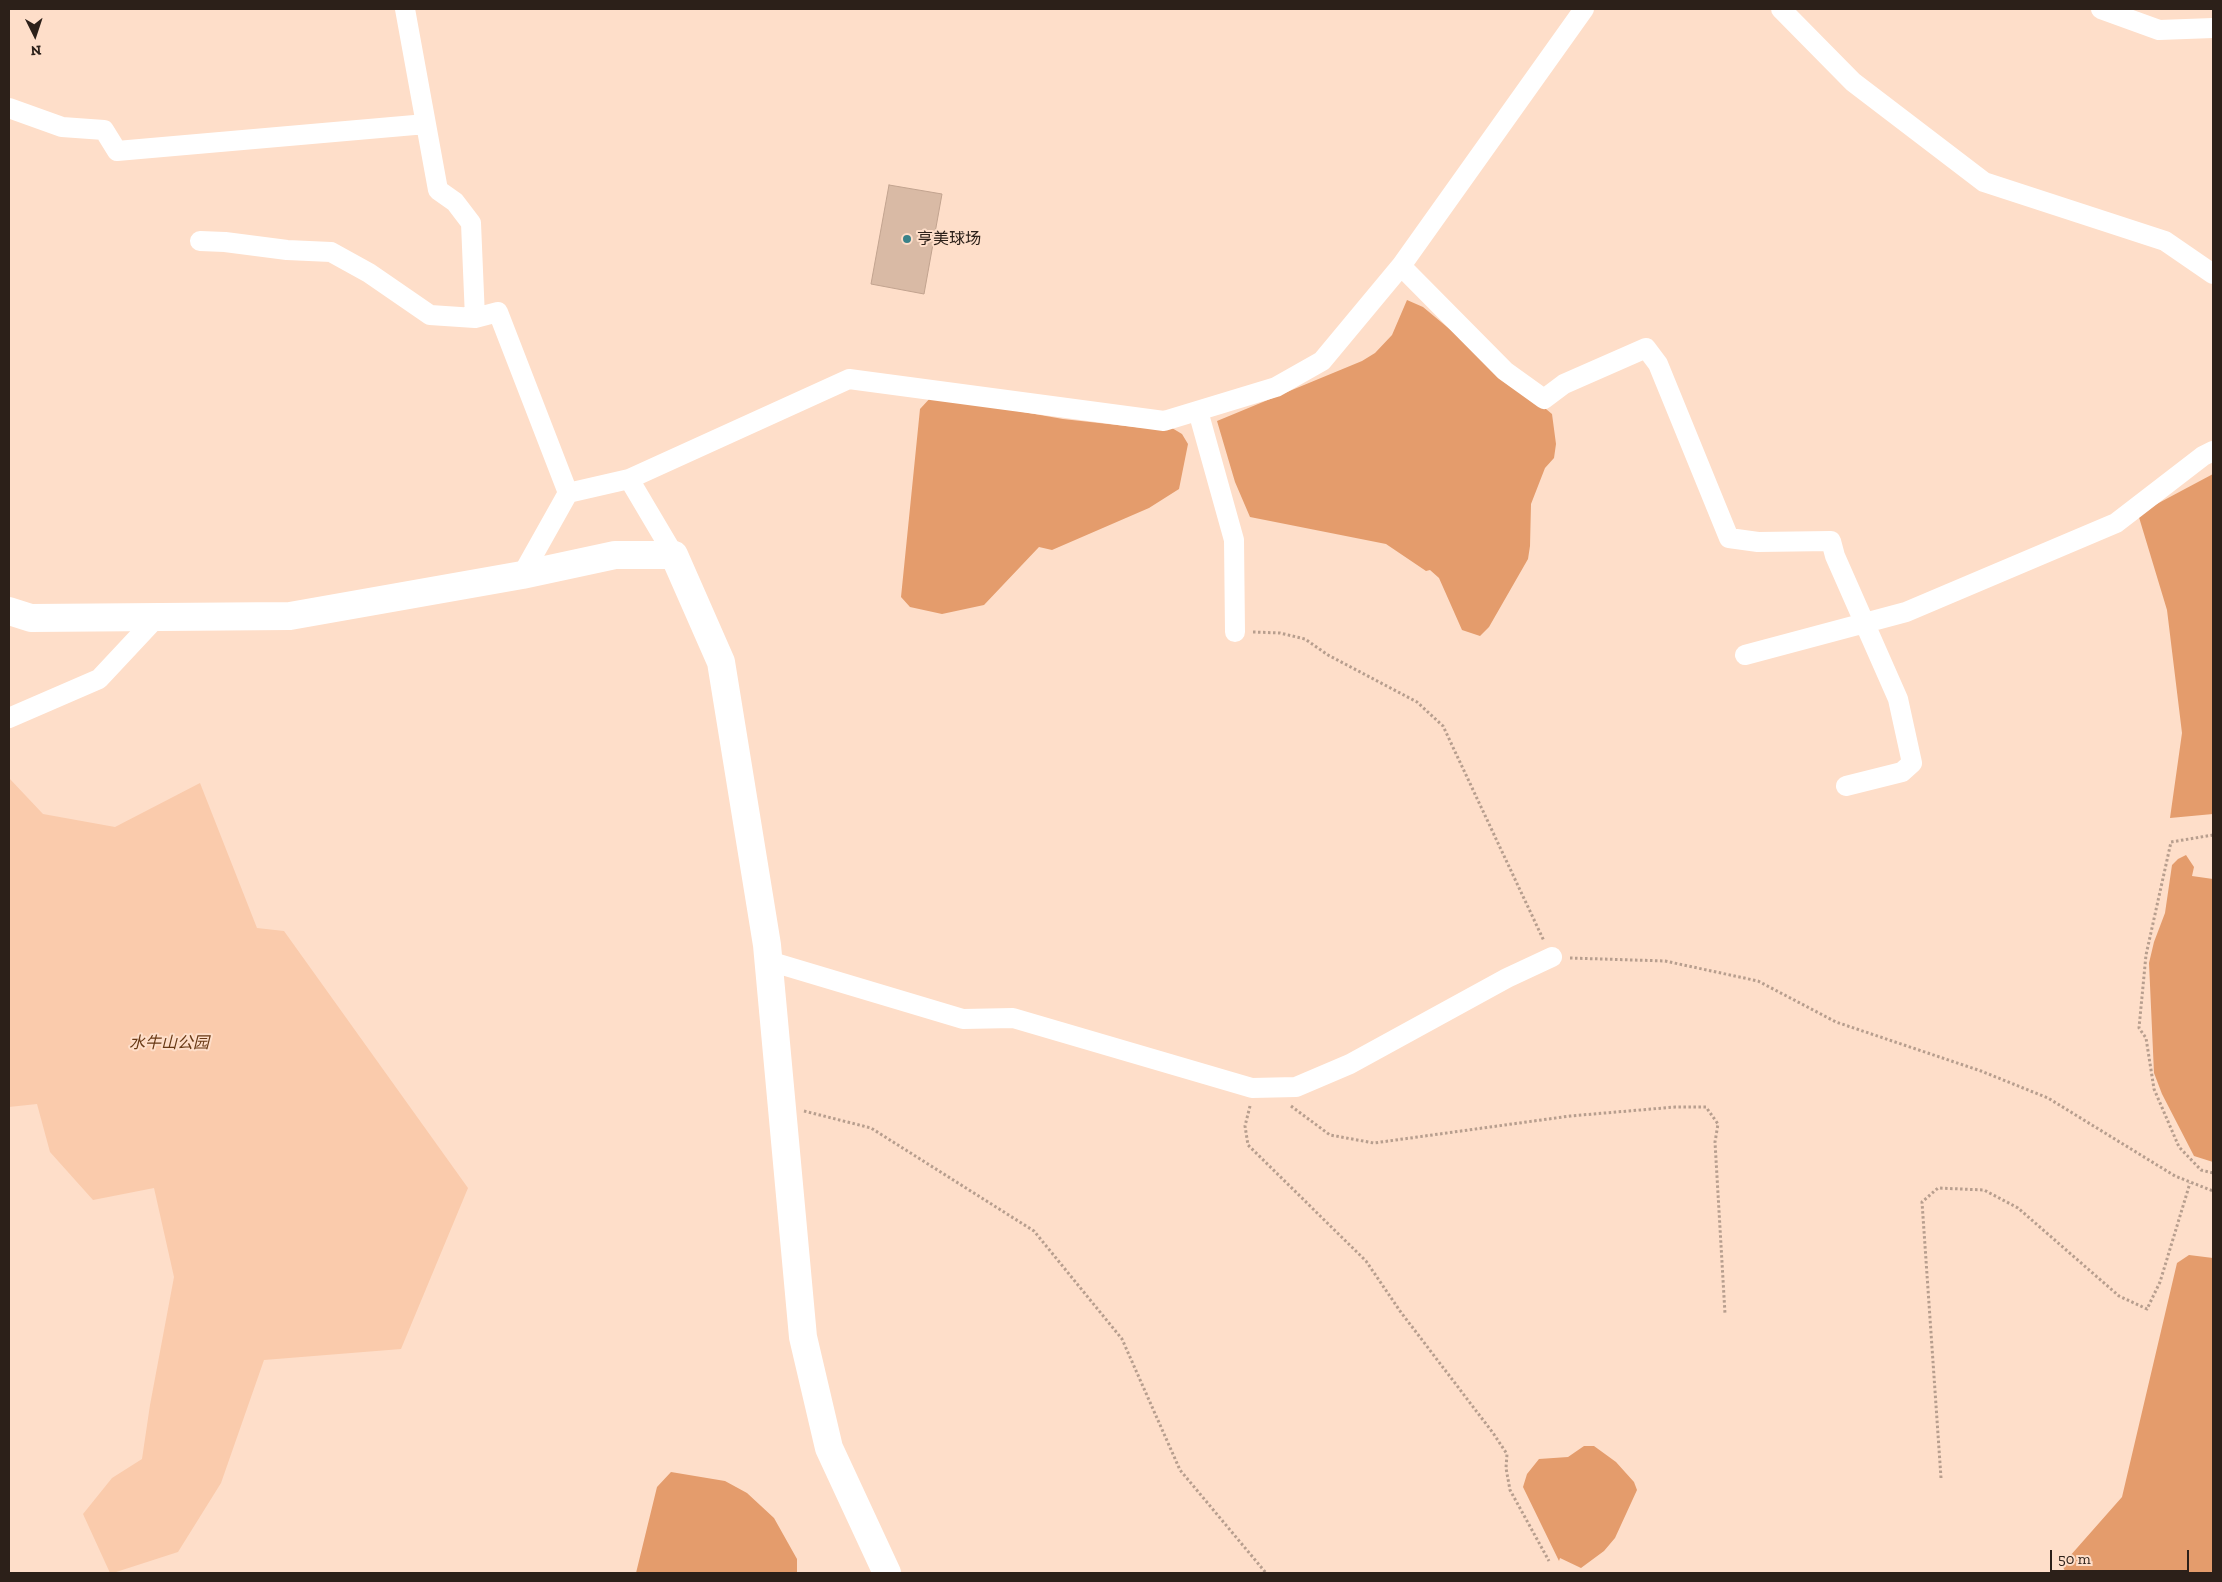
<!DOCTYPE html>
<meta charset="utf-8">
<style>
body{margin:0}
#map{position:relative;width:2222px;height:1582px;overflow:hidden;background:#fedec9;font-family:"Zilla Slab",serif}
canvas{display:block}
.frame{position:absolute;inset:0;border:10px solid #2c2019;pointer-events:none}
.north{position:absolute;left:10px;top:10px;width:50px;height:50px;-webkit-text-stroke:4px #fedec9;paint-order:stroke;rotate:176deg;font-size:14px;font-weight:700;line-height:20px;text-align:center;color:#2c2019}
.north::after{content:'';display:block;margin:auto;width:18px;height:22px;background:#2c2019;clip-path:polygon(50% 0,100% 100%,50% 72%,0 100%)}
.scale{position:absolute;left:2050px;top:1550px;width:139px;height:22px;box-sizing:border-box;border:2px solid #2c2019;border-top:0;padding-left:6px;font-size:15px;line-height:18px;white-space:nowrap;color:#2c2019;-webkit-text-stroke:4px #fedec9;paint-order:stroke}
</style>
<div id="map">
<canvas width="2222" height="1582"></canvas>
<div class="frame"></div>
<div class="north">N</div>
<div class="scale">50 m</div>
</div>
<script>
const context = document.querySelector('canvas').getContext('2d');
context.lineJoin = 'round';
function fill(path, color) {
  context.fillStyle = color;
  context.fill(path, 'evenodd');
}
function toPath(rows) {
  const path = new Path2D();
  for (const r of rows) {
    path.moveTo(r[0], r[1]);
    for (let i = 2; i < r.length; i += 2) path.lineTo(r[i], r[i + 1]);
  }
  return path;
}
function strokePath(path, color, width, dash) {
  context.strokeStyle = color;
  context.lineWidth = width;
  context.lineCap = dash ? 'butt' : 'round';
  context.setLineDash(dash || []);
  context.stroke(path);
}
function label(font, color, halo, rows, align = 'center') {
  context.font = font + ' "Zilla Slab","Noto Sans SC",serif';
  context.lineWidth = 4;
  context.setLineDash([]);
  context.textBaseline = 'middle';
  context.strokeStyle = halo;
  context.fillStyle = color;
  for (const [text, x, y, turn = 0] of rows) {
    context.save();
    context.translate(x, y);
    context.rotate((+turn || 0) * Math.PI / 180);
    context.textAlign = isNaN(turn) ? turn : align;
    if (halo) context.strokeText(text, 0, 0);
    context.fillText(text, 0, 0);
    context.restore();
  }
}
fill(toPath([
 [9,778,43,814,115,827,200,783,257,928,284,931,468,1188,401,1349,264,1360,221,1483,178,1552,113,1573,110,1573,83,1514,112,1478,142,1459,150,1405,174,1277,154,1188,93,1200,50,1152,37,1104,9,1107]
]), '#facbac');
fill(toPath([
 [1407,300,1423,307,1552,414,1556,444,1554,458,1545,468,1531,504,1530,546,1528,559,1489,627,1480,636,1462,630,1439,578,1430,570,1426,571,1386,544,1250,517,1235,482,1217,421,1362,361,1375,353,1392,335],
 [932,396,1063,419,1144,428,1172,428,1182,434,1188,444,1179,489,1149,508,1052,550,1039,547,984,605,942,614,910,607,901,597,920,409],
 [2213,474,2213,814,2170,818,2182,733,2167,610,2138,514],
 [2186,855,2194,867,2192,876,2213,879,2213,1162,2194,1156,2162,1094,2154,1073,2149,963,2154,942,2165,913,2172,865,2178,859],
 [2189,1255,2213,1258,2213,1573,2066,1573,2062,1565,2122,1497,2177,1263],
 [1584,1446,1594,1446,1616,1462,1634,1482,1637,1490,1615,1538,1604,1551,1581,1568,1560,1558,1559,1561,1523,1487,1527,1474,1539,1459,1568,1457],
 [671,1472,725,1481,747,1493,774,1518,797,1559,797,1573,636,1573,657,1487]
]), '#e49c6c');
const building = toPath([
 [889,185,942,194,924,294,871,284,889,185]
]);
fill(building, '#d9baa5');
strokePath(building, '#c2a38f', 1);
strokePath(toPath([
 [1253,632,1280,633,1305,639,1328,655,1417,702,1443,726,1544,941],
 [2213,835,2171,842,2146,955,2139,1028,2146,1038,2154,1089,2179,1147,2201,1170,2213,1173],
 [1570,958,1665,961,1758,981,1836,1022,1981,1071,2048,1098,2175,1176,2213,1191],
 [1250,1106,1245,1126,1248,1145,1366,1261,1400,1311,1493,1433,1507,1454,1506,1468,1510,1490,1549,1561],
 [1291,1106,1330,1135,1374,1143,1570,1116,1675,1107,1706,1107,1718,1124,1715,1142,1725,1314],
 [804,1111,871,1128,1034,1231,1122,1339,1180,1470,1266,1573],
 [1941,1478,1922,1202,1938,1188,1984,1190,2018,1208,2119,1296,2147,1309,2160,1282,2190,1183]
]), '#b79e8e', 3, [2.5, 2.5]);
strokePath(toPath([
 [405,9,438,190,455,202,471,223,475,318,498,312,568,493],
 [1781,9,1853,82,1984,182,2165,241,2213,274],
 [2101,9,2159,30,2213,28],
 [9,108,62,127,104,130,117,151,426,124],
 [200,241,225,242,287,250,331,252,369,273,430,315,475,318],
 [1401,266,1505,371,1544,399,1564,384,1646,348,1658,364,1729,538,1758,542,1831,541,1835,556,1898,699,1912,763,1902,772,1846,786],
 [1198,411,1234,540,1235,632],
 [629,479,674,555],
 [522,575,568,493,629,479,849,379,1164,421,1276,387,1322,361,1401,266,1584,9],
 [1745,655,1906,612,2116,523,2203,456,2213,451],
 [9,718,99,679,157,617],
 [769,961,963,1019,1013,1018,1252,1088,1296,1087,1350,1064,1507,978,1552,957]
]), '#fff', 20);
strokePath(toPath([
 [9,611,31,618,290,616,522,575,615,555,674,555,721,662,767,945,803,1337,829,1448,887,1573]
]), '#fff', 28);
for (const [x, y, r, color] of [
 [907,239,5,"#3a8289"]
]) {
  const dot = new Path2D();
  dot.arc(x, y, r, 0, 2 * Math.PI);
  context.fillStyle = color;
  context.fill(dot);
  strokePath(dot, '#fedec9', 2);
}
label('16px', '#2c2019', '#fedec9', [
 ["亨美球场",917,239]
], 'left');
label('italic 16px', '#683915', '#fedec9', [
 ["水牛山公园",169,1043]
]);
</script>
